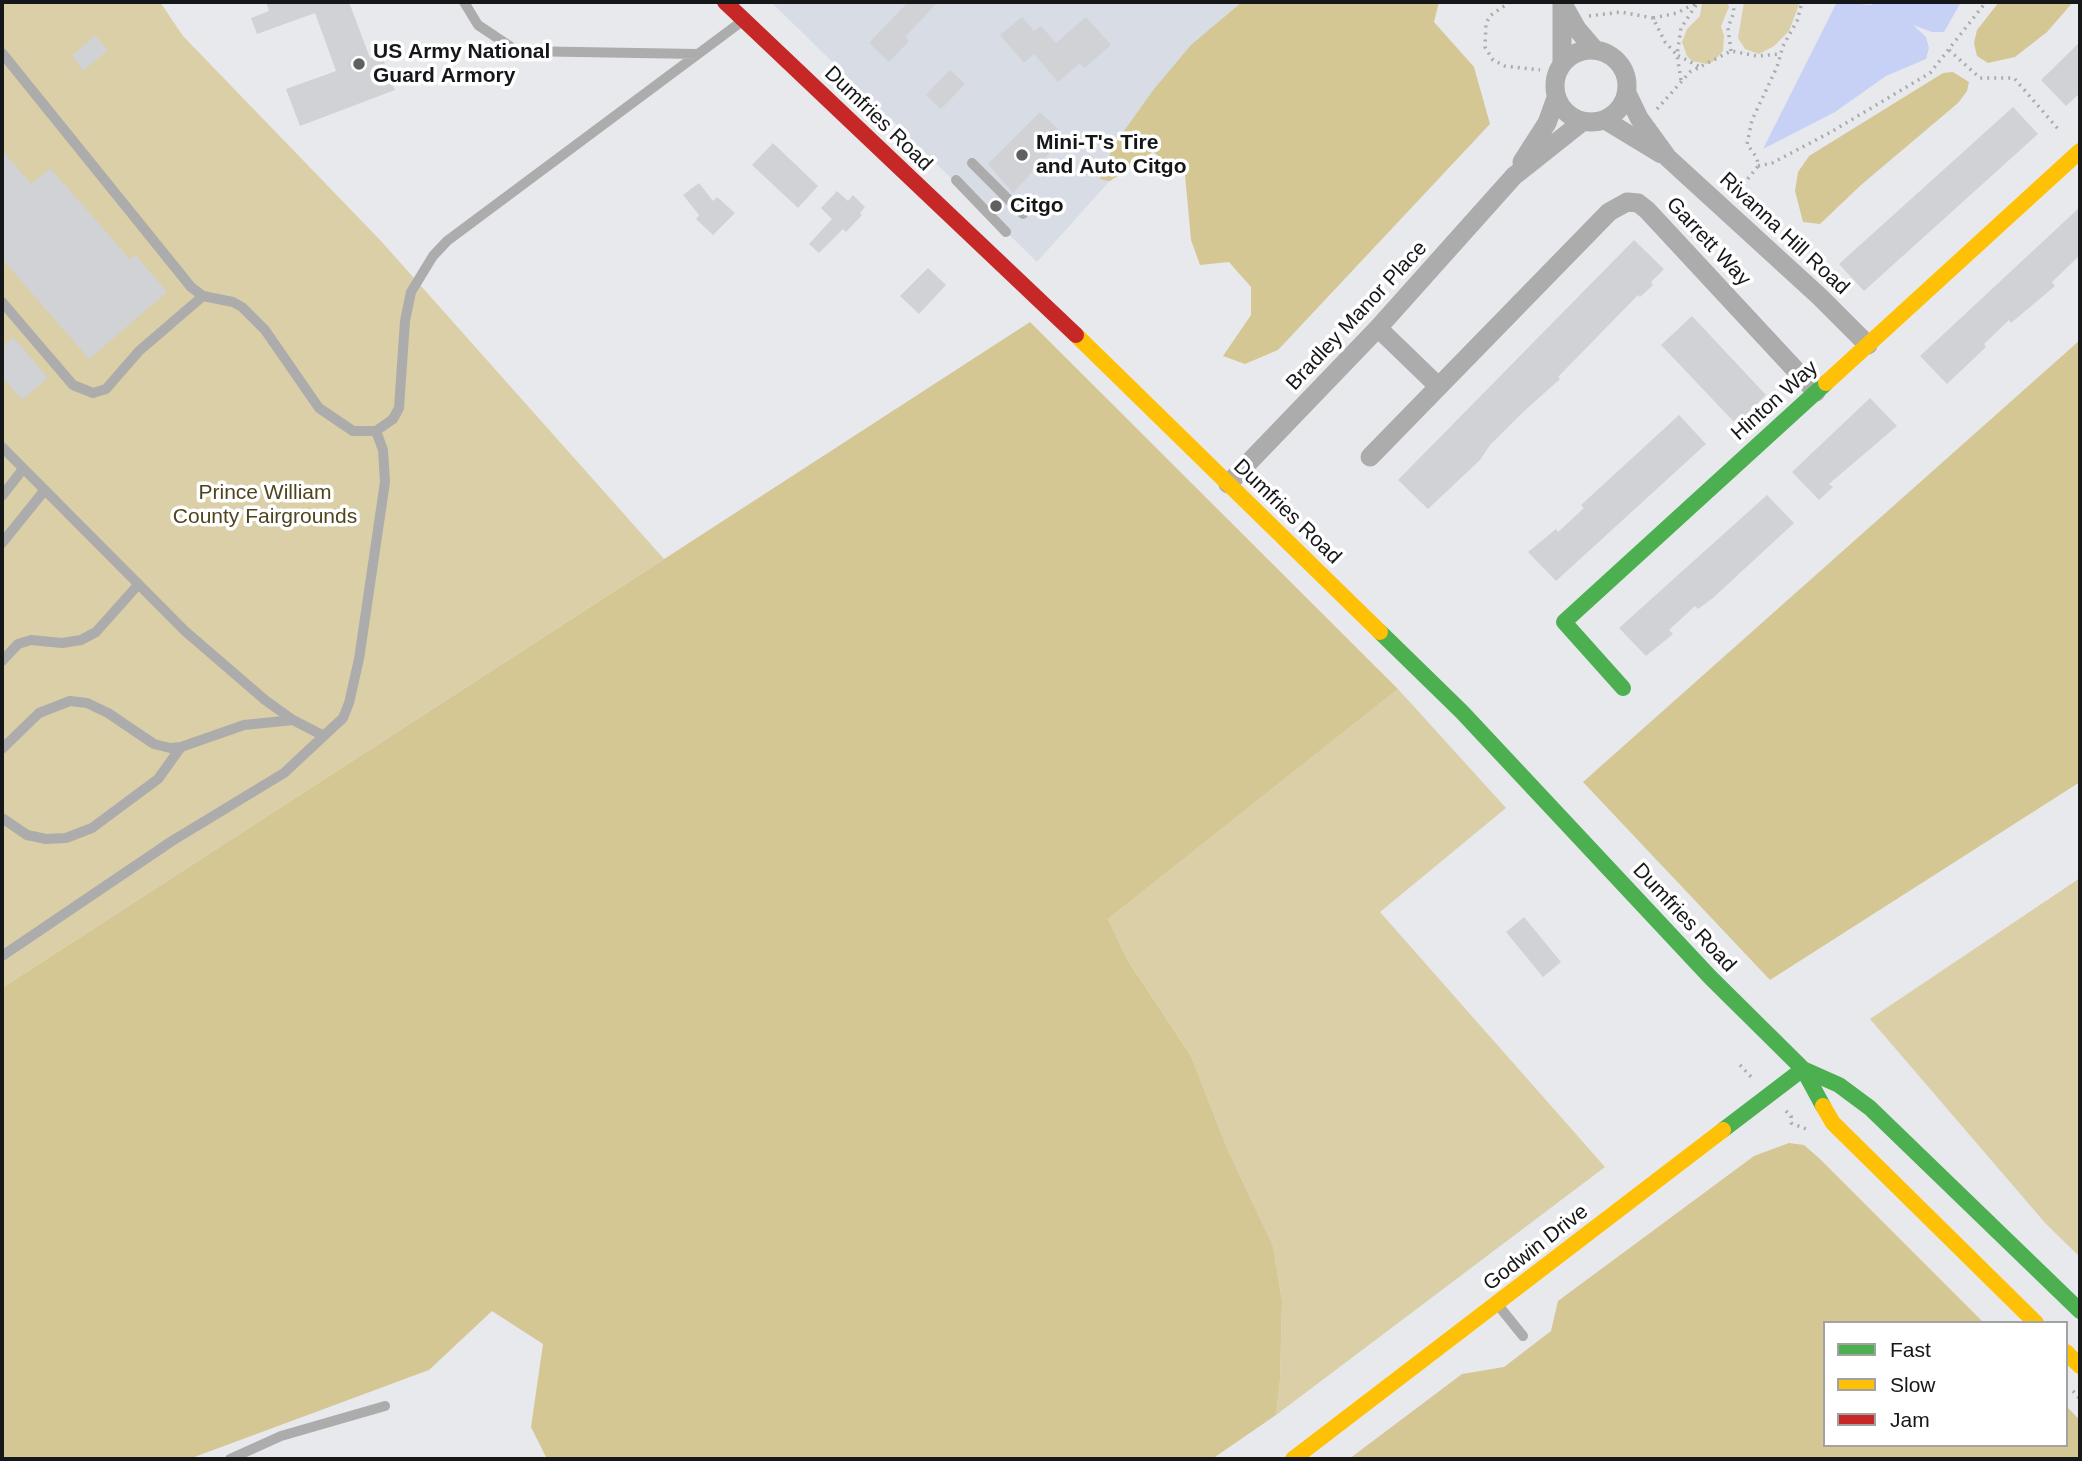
<!DOCTYPE html>
<style>
body{margin:0}
#map{position:relative;width:2082px;height:1461px;overflow:hidden;background:#e8e9ed;font-family:Arial,sans-serif}
canvas{display:block}
.frame{position:absolute;inset:0;border:4px solid #161719;pointer-events:none}
.legend{position:absolute;left:1823px;top:1321px;width:245px;height:126px;box-sizing:border-box;background:#fff;border:2px solid #a2a2a3;margin:0;padding:9px 12px;list-style:none;font-size:21px;color:#161719}
.legend li{display:flex;align-items:center;gap:14px;height:35px}
.legend b{width:35px;border:2px solid #a2a2a3}
</style>
<div id="map">
<canvas width="2082" height="1461"></canvas>
<div class="frame"></div>
<ul class="legend">
<li><b style="height:9px;background:#4caf50"></b>Fast</li>
<li><b style="height:9px;background:#ffc107"></b>Slow</li>
<li><b style="height:9px;background:#c62828"></b>Jam</li>
</ul>
</div>
<script>
const context = document.querySelector('canvas').getContext('2d');
context.lineJoin = 'round';
function fill(path, color) {
  context.fillStyle = color;
  context.fill(path, 'evenodd');
}
function toPath(rows) {
  const path = new Path2D();
  for (const r of rows) {
    if (r.length === 3) {
      path.moveTo(r[0] + r[2], r[1]);
      path.arc(r[0], r[1], r[2], 0, 2 * Math.PI);
      continue;
    }
    path.moveTo(r[0], r[1]);
    for (let i = 2; i < r.length; i += 2) path.lineTo(r[i], r[i + 1]);
  }
  return path;
}
function strokePath(path, color, width, dash) {
  context.strokeStyle = color;
  context.lineWidth = width;
  context.lineCap = dash ? 'butt' : 'round';
  context.setLineDash(dash || []);
  context.stroke(path);
}
function label(font, color, halo, rows, align = 'center') {
  context.font = font + ' Arial,sans-serif';
  context.lineWidth = 7;
  context.setLineDash([]);
  context.textBaseline = 'middle';
  context.strokeStyle = halo;
  context.fillStyle = color;
  for (const [text, x, y, turn = 0] of rows) {
    context.save();
    context.translate(x, y);
    context.rotate((+turn || 0) * Math.PI / 180);
    context.textAlign = isNaN(turn) ? turn : align;
    if (halo) context.strokeText(text, 0, 0);
    context.fillText(text, 0, 0);
    context.restore();
  }
}
fill(toPath([
 [771,2,1270,2,1037,262]
]), '#d8dce5');
fill(toPath([
 [2,2,160,2,183,36,381,241,664,559,2,988],
 [1702,2,1727,2,1729,7,1721,26,1724,36,1723,51,1714,61,1707,64,1692,61,1687,56,1682,42,1687,29,1700,16],
 [1744,2,1800,2,1789,31,1774,46,1759,54,1745,49,1738,38],
 [1398,689,1506,808,1380,912,1605,1167,1276,1415,1280,1380,1282,1301,1273,1246,1227,1148,1191,1056,1128,961,1108,919],
 [2080,878,2080,1257,2046,1224,1870,1019]
]), '#dacfa6');
fill(toPath([
 [1242,2,1439,2,1434,22,1474,67,1490,124,1278,350,1245,364,1223,356,1251,315,1251,287,1229,262,1200,265,1191,240,1185,175,1153,152,1110,181,1100,179,1114,145,1154,89,1191,45],
 [1999,2,2073,2,2047,32,2015,57,1988,63,1977,56,1974,43,1977,30],
 [1953,72,1969,82,1967,91,1958,103,1861,185,1820,224,1803,222,1795,191,1798,172,1809,156,1943,73],
 [1030,322,1398,689,1108,919,1128,961,1191,1056,1227,1148,1273,1246,1282,1301,1280,1380,1276,1415,1212,1459,547,1459,531,1427,543,1344,492,1311,429,1370,189,1459,2,1459,2,988],
 [2080,340,2080,782,1770,980,1583,782],
 [1789,1143,1804,1145,1820,1159,1984,1323,1825,1323,1825,1445,2066,1445,2066,1406,2080,1420,2080,1459,1349,1459,1462,1374,1504,1367,1551,1331,1558,1301,1754,1156]
]), '#d4c794');
fill(toPath([
 [1837,2,1871,5,1874,2,1961,2,1944,32,1932,32,1913,25,1926,37,1929,48,1926,59,1886,76,1835,112,1763,149]
]), '#c7d1f5');
fill(toPath([
 [266,2,349,2,370,58,381,54,395,90,300,126,286,89,336,71,315,13,257,34,251,18,269,11],
 [908,2,938,2,905,37,909,41,889,62,869,43],
 [1022,17,1034,31,1041,26,1056,43,1086,17,1111,45,1084,68,1080,63,1058,82,1034,54,1024,63,1000,35],
 [95,35,108,50,83,71,72,56],
 [2080,42,2080,93,2066,106,2041,80],
 [950,70,965,84,941,109,926,95],
 [2013,107,2038,134,1864,291,1839,264],
 [1040,112,1065,136,1013,193,988,164],
 [773,143,818,186,798,208,752,165],
 [2,150,31,184,50,168,130,259,135,254,167,292,89,359,2,259],
 [699,183,713,201,717,197,735,213,713,235,696,219,699,215,683,195],
 [837,191,848,201,853,195,865,207,860,213,862,215,846,232,843,229,819,253,809,244,832,219,821,208],
 [2080,207,2080,255,2052,282,2055,286,2011,323,2009,320,1984,344,1986,347,1947,384,1920,356],
 [1634,240,1664,269,1651,282,1653,285,1640,297,1638,295,1558,377,1560,379,1521,414,1490,445,1480,460,1428,509,1398,480],
 [928,268,946,285,919,314,900,296],
 [1692,316,1766,395,1736,424,1661,345],
 [13,337,48,378,22,400,2,377,2,346],
 [1870,398,1897,426,1829,484,1833,487,1819,500,1792,472],
 [1679,415,1706,444,1556,581,1528,552,1556,529,1558,532,1584,508,1581,505],
 [1767,495,1794,523,1713,598,1698,609,1695,606,1669,630,1673,634,1646,656,1619,628],
 [1524,917,1561,962,1543,977,1506,932]
]), '#d1d2d5');
strokePath(toPath([
 [1510,2,1491,15,1486,23,1485,47,1493,60,1505,66,1540,70],
 [1696,5,1681,28,1677,55,1700,67],
 [1589,16,1621,12,1653,18],
 [1949,50,1980,78,2014,78,2059,130],
 [1731,51,1728,28,1734,12,1733,2],
 [1681,80,1677,55,1665,42,1653,18,1677,13,1698,2],
 [1657,109,1690,72,1731,51,1757,56,1780,54],
 [1758,166,1772,163,1831,132,1930,73,1986,2],
 [1739,190,1758,166,1757,158,1747,144,1752,120,1777,67,1783,46,1797,21,1802,2],
 [1740,1065,1753,1079],
 [1786,1111,1791,1116,1791,1123,1806,1129],
 [2073,1391,2080,1399]
]), '#ababac', 3.5, [2, 5]);
strokePath(toPath([
 [464,2,478,25,517,51,698,54],
 [2,53,191,287,203,296],
 [972,163,1023,214],
 [956,180,1006,232],
 [2,302,73,385,93,393,106,389,139,351,203,296,233,302,242,307,265,330,319,408,353,431,376,431,393,419,399,408,405,321,411,292,433,256,447,241,741,22],
 [2,447,185,631,265,700,293,720,324,736],
 [2,496,23,469],
 [2,543,44,491],
 [2,661,18,644,31,640,62,643,81,640,96,632,137,586],
 [2,749,39,713,70,701,87,703,108,713,154,744,170,748,181,747,244,725,293,720],
 [2,818,27,835,46,839,66,838,92,828,158,779,181,747],
 [2,956,172,841,284,773,343,718,349,703,359,659,385,482,383,450,376,431],
 [1498,1305,1523,1336],
 [230,1459,281,1436,385,1406]
]), '#acacac', 10);
strokePath(toPath([
 [1564,6,1577,29,1595,50],
 [1591,86,36],
 [1562,64,1562,3],
 [1627,93,1639,118,1668,158,1820,297,1868,345],
 [1605,120,1661,154],
 [1522,162,1547,123,1556,98],
 [1378,328,1438,386],
 [1370,457,1609,212,1627,202,1638,203,1647,210,1816,392],
 [1228,484,1378,328,1514,176,1582,122]
]), '#acacac', 19);
strokePath(toPath([
 [1380,632,1462,712,1710,977,1803,1069,1823,1106],
 [1623,688,1564,622,1826,383],
 [1803,1069,1839,1085,1870,1108,2080,1311],
 [1723,1130,1803,1069]
]), '#4caf50', 16);
strokePath(toPath([
 [1076,335,1380,632],
 [1826,383,2080,151],
 [1823,1106,1833,1123,2036,1323],
 [2066,1352,2080,1366],
 [1293,1459,1723,1130]
]), '#ffc107', 16);
strokePath(toPath([
 [725,2,1076,335]
]), '#c62828', 16);
for (const [x, y, r, color] of [
 [359,64,7,"#606063"],
 [1022,155,7,"#606063"],
 [996,206,7,"#606063"]
]) {
  const dot = new Path2D();
  dot.arc(x, y, r, 0, 2 * Math.PI);
  context.fillStyle = color;
  context.fill(dot);
  strokePath(dot, '#fff', 2.5);
}
label('bold 21px', '#161719', '#fff', [
 ["US Army National",373,52],
 ["Guard Armory",373,76],
 ["Mini-T's Tire",1036,143],
 ["and Auto Citgo",1036,167],
 ["Citgo",1010,206]
], 'left');
label('21px', '#161719', '#fff', [
 ["Dumfries Road",878,119,44],
 ["Rivanna Hill Road",1784,234,43],
 ["Garrett Way",1708,242,47],
 ["Bradley Manor Place",1357,316,-47],
 ["Hinton Way",1775,401,-42],
 ["Dumfries Road",1287,512,44],
 ["Dumfries Road",1684,918,47],
 ["Godwin Drive",1536,1248,-38]
]);
label('21px', '#4f451d', '#fff', [
 ["Prince William",265,493],
 ["County Fairgrounds",265,517]
]);
</script>
